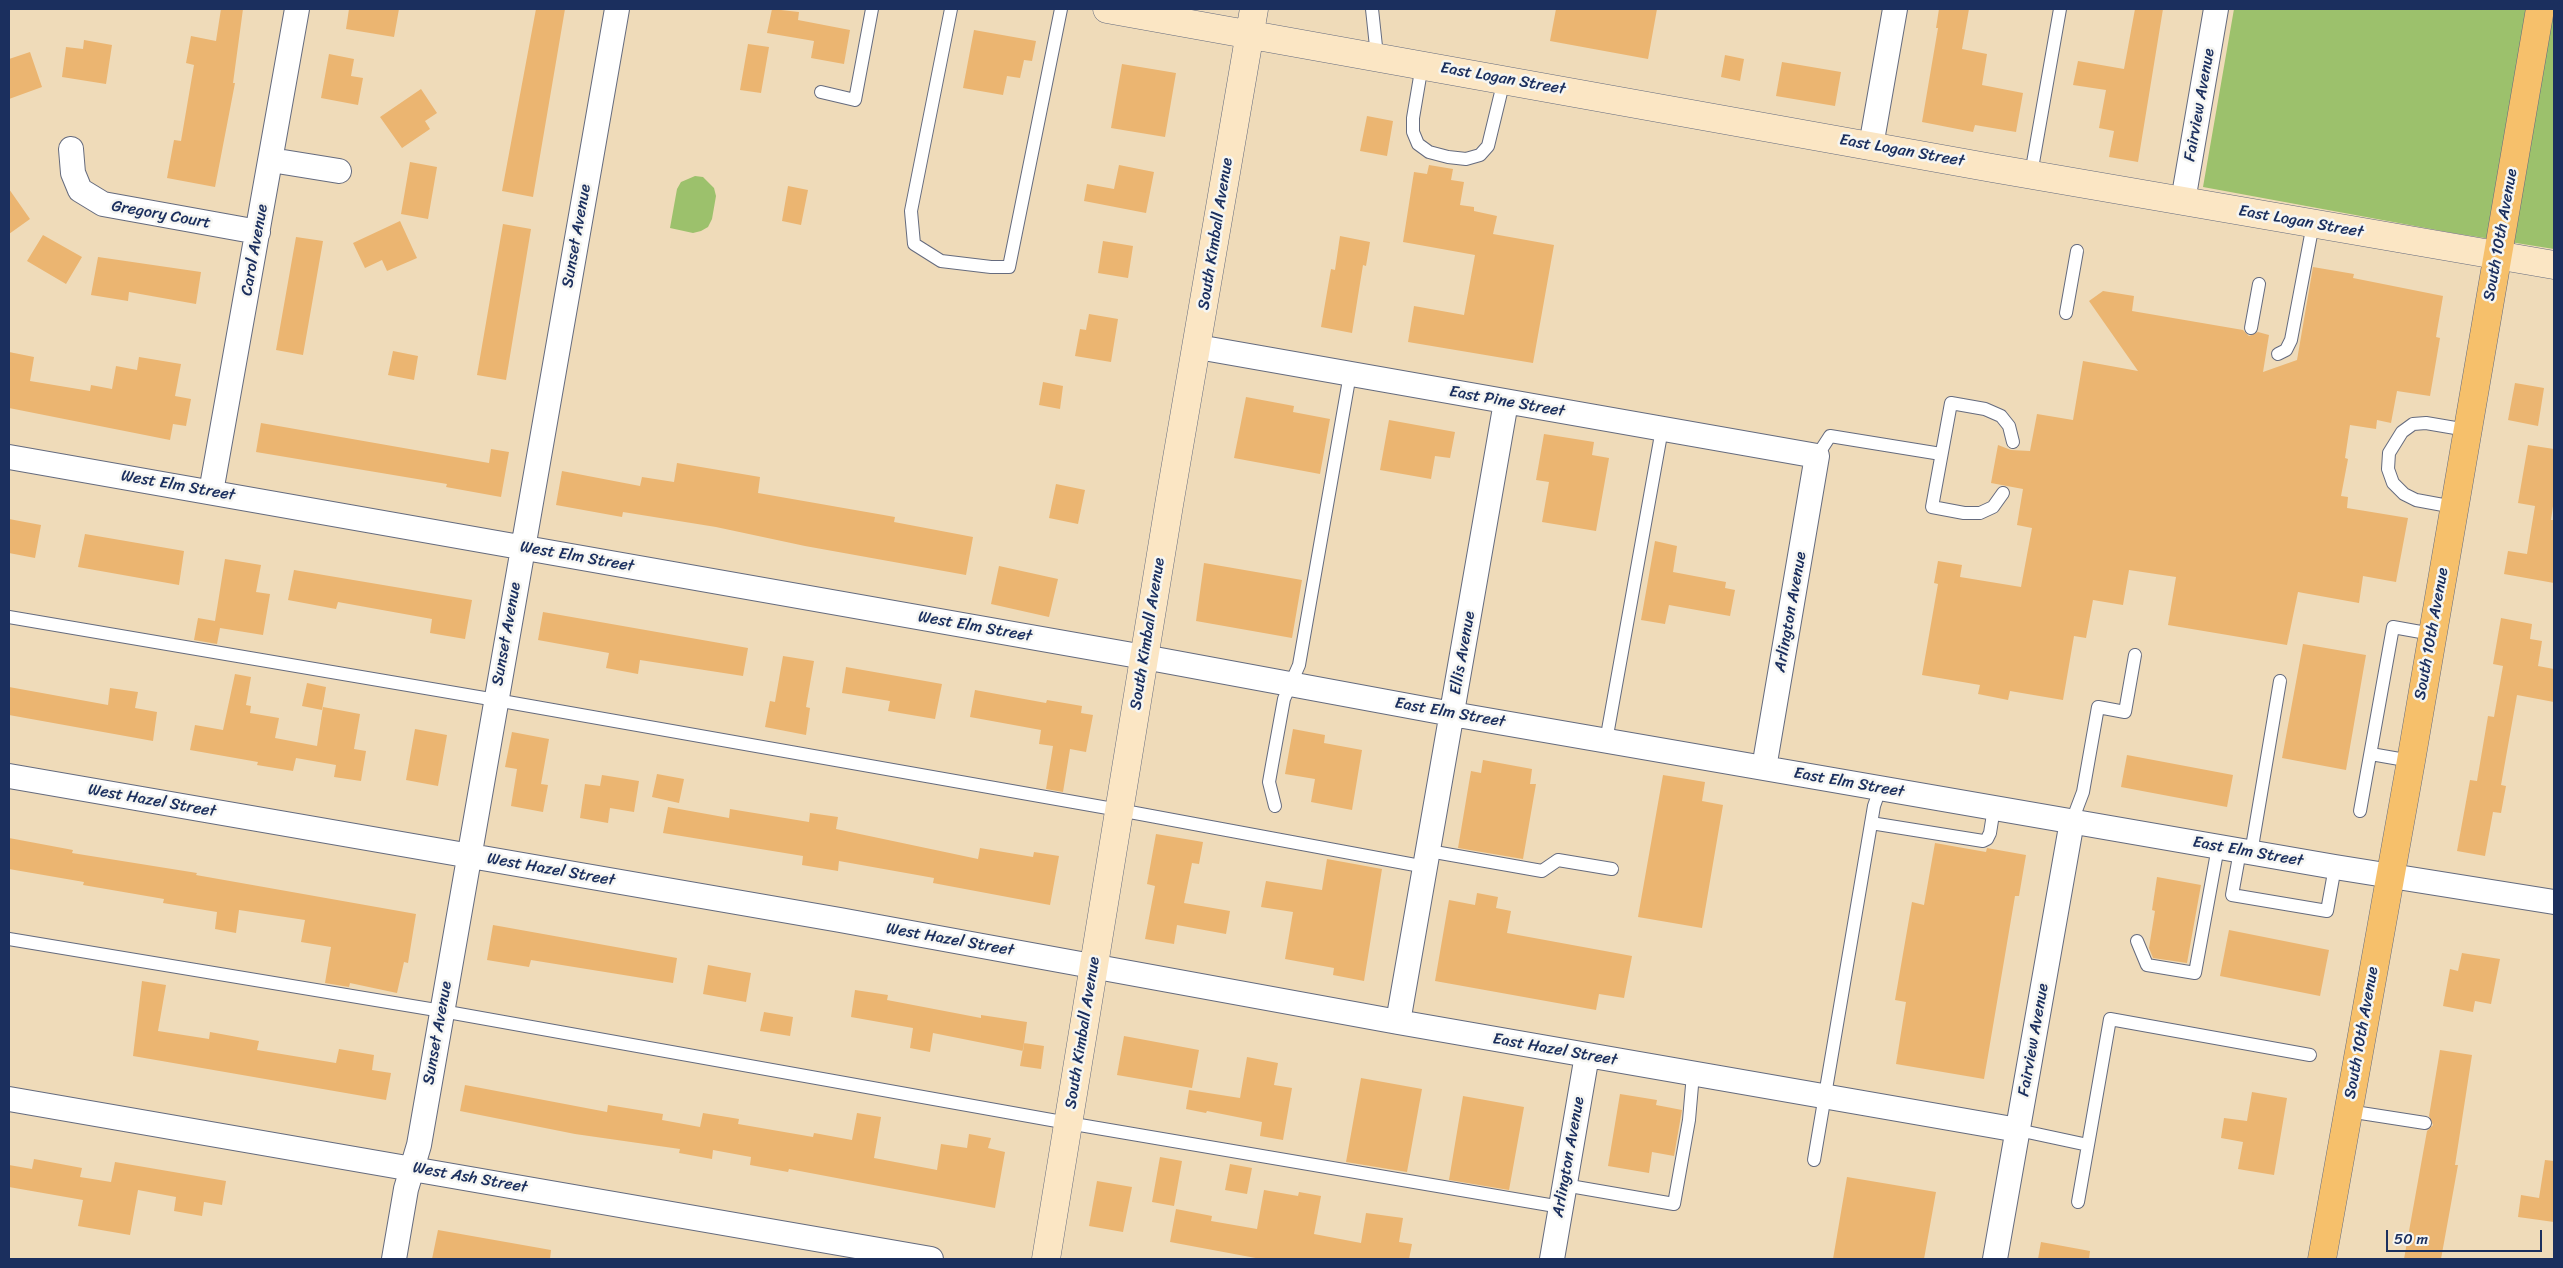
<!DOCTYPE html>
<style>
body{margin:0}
#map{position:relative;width:2563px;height:1268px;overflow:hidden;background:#efdbb9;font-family:Sriracha,sans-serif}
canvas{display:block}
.frame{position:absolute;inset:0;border:10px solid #1b2f5e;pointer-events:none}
.scale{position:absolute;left:2386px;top:1230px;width:156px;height:22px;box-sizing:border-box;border:2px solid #1b2f5e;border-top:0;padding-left:6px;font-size:15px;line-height:18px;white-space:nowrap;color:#1b2f5e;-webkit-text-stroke:4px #f6f6f2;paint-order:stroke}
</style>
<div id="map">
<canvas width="2563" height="1268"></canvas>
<div class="frame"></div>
<div class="scale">50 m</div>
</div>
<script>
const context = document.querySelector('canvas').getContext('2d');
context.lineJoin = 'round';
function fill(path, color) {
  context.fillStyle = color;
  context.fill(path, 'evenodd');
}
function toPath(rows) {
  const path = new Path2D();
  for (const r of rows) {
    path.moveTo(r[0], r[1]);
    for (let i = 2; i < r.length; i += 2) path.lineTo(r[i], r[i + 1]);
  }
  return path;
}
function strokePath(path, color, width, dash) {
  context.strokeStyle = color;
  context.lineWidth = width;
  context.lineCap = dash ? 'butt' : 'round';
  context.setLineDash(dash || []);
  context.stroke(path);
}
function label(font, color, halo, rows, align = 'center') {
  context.font = font + ' Sriracha,sans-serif';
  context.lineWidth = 5;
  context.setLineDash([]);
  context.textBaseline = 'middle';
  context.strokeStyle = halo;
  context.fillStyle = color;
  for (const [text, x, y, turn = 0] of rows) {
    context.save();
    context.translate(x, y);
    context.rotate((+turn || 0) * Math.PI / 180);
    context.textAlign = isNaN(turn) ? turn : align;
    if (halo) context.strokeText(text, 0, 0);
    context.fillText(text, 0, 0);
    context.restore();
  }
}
fill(toPath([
 [2234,9,2554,9,2554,249,2453,233,2203,187],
 [695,176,703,177,714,188,716,196,712,219,708,227,701,231,693,233,670,228,677,189,681,182]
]), '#9cc16c');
fill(toPath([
 [221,9,243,9,233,83,235,83,215,187,167,178,174,140,181,141,194,65,186,63,191,36,216,41],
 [349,9,399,9,394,37,346,29],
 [536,9,565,9,533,197,502,191],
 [772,9,799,12,798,20,850,30,844,64,811,58,814,41,767,33],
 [1556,9,1657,9,1648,59,1550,41],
 [1939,9,1969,9,1962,49,1987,54,1982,85,2023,93,2016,132,1975,125,1973,132,1922,122,1938,28,1936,28],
 [2135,9,2163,9,2138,162,2109,157,2114,131,2099,128,2106,90,2073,85,2078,61,2124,69],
 [974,30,1036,41,1032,61,1024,60,1020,78,1007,76,1003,95,963,88],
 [84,40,112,45,106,84,62,77,66,47,83,49],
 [748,44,769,47,761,93,740,90],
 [30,52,42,87,9,99,9,59],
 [329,54,354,59,351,76,363,78,358,105,321,98],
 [1725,55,1744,59,1740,81,1721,77],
 [1782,62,1841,72,1835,106,1776,96],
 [1122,64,1176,73,1165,137,1111,128],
 [421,89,437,113,425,121,430,129,402,148,380,117],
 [1367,116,1393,121,1387,156,1360,151],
 [410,162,437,167,428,219,401,214],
 [1119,165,1154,172,1146,213,1084,201,1087,184,1114,189],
 [1429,165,1453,169,1451,180,1464,182,1460,205,1474,207,1474,211,1497,216,1493,234,1554,245,1533,363,1408,342,1414,306,1464,315,1475,255,1403,242,1414,172,1427,174],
 [788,186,808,190,801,225,782,221],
 [9,189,30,219,9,234],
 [400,221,417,258,387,271,382,260,365,268,353,243],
 [503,224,531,229,506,380,477,375],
 [43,235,82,257,66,284,27,261],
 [1340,236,1370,242,1366,266,1363,265,1352,333,1321,327,1331,269,1335,270],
 [296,237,323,241,303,355,276,350],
 [1103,241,1133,246,1128,278,1098,273],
 [98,257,201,272,196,304,129,292,128,301,91,295],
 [2313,267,2354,274,2353,278,2443,296,2436,337,2440,338,2430,396,2397,391,2391,423,2377,420,2376,429,2350,425,2345,458,2348,459,2341,496,2348,497,2347,508,2408,518,2396,582,2363,576,2359,603,2298,592,2287,645,2168,625,2176,577,2129,570,2123,605,2093,600,2086,638,2074,636,2063,700,2010,691,2008,700,1978,694,1980,685,1922,675,1938,584,1934,583,1938,561,1962,565,1960,577,2021,587,2032,528,2017,525,2023,489,1991,483,1998,445,2011,450,2030,451,2037,414,2073,420,2083,361,2138,371,2089,301,2103,291,2134,296,2132,311,2243,330,2249,336,2258,332,2269,335,2263,372,2297,360],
 [1089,314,1118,319,1111,362,1075,356,1080,329,1086,330],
 [393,351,418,356,414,380,388,375],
 [9,352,34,357,30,381,90,391,91,385,112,389,116,366,137,370,139,357,181,364,175,396,191,399,186,426,173,424,170,440,9,408],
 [1043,382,1063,386,1060,409,1039,405],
 [2515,383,2544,388,2538,426,2508,420],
 [1246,397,1294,406,1293,412,1330,419,1320,474,1234,458],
 [1389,420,1455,432,1450,458,1435,456,1431,479,1380,470],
 [261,423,489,463,491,449,509,452,501,497,446,487,447,484,256,452],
 [1544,434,1594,442,1592,455,1609,458,1596,531,1542,522,1549,482,1536,480],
 [2528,445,2554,449,2554,499,2551,520,2554,520,2554,583,2504,574,2508,551,2527,554,2535,506,2518,503],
 [677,463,760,477,758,493,895,517,894,522,973,537,966,575,805,546,716,527,623,512,622,517,556,505,562,471,640,486,642,477,674,482],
 [1056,484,1085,490,1078,524,1049,518],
 [9,519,41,525,35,558,9,553],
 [85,534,184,551,179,585,78,567],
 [1655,541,1677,546,1673,572,1726,582,1725,588,1735,590,1730,616,1669,605,1665,624,1641,620],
 [225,559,261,565,256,592,270,594,263,635,220,628,217,644,194,640,198,618,215,621],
 [1204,563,1302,580,1292,638,1196,621],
 [999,566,1058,579,1049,617,991,604],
 [294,570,472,600,465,639,430,633,432,619,338,602,336,609,288,600],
 [543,612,748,648,743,676,640,660,638,674,606,668,609,653,538,640],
 [2501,618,2532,624,2530,639,2542,641,2538,666,2554,669,2554,702,2517,695,2501,785,2506,786,2501,813,2493,812,2485,856,2457,851,2470,780,2477,781,2488,716,2494,717,2503,666,2493,664],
 [2303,644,2366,655,2346,770,2282,758],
 [783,656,814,661,806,707,810,708,806,735,765,727,770,701,775,702],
 [846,667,942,684,935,719,888,711,890,701,842,693],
 [235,674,251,677,246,705,251,706,250,713,279,718,275,738,317,746,323,707,360,714,354,749,366,751,361,781,334,777,336,765,296,758,293,771,257,765,258,762,190,750,195,725,223,730],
 [307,683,326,687,322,710,302,706],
 [9,687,108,705,110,688,138,692,135,708,157,712,153,741,9,715],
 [975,690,1046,703,1047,700,1082,706,1081,713,1093,715,1086,752,1070,749,1063,792,1046,789,1053,746,1039,744,1041,730,970,717],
 [415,729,447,735,438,786,406,780],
 [1293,729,1325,735,1324,743,1362,750,1352,810,1311,802,1315,779,1285,774],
 [512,732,549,739,541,784,548,785,543,812,511,806,517,769,505,767],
 [2127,755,2233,775,2227,807,2121,787],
 [1483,760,1532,769,1530,784,1536,784,1523,859,1458,848,1471,771,1481,773],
 [657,774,684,779,679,803,652,797],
 [602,775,639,781,634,812,610,808,608,823,580,818,585,784,600,786],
 [1663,775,1705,782,1702,801,1723,805,1702,928,1638,917],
 [668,807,729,818,730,809,809,822,810,813,838,817,836,829,978,859,980,848,1033,857,1034,852,1059,856,1050,905,933,883,934,878,839,861,838,871,802,865,803,856,663,833],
 [1156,834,1203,842,1199,864,1192,863,1184,903,1230,911,1226,934,1177,925,1174,944,1145,939,1155,886,1147,884],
 [9,838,73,850,72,853,197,873,196,875,416,914,408,963,404,962,397,993,350,983,349,987,325,983,331,947,301,942,305,920,239,910,236,933,215,929,217,912,163,903,164,899,83,885,84,882,9,869],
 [1935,843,1986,852,1987,848,2026,855,2019,896,2015,896,1984,1079,1896,1064,1906,1002,1895,1000,1912,902,1924,905],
 [1327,859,1382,869,1364,981,1333,975,1334,968,1285,959,1293,912,1261,907,1266,881,1322,890],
 [2157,877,2201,885,2187,963,2153,958,2149,948,2155,911,2152,910],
 [1477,893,1498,897,1496,908,1511,911,1507,933,1632,956,1624,998,1599,994,1596,1010,1435,981,1449,900,1475,905],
 [493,925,677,958,673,983,531,960,529,967,487,960],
 [2229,930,2329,950,2320,996,2220,976],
 [2462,953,2500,959,2491,1004,2475,1001,2473,1012,2443,1006,2450,969,2458,971],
 [708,965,751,973,746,1002,703,994],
 [142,981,166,985,158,1031,209,1039,210,1032,259,1041,257,1050,336,1063,339,1049,374,1055,372,1070,391,1073,386,1100,133,1056],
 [855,990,888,995,887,1000,981,1018,981,1015,1027,1022,1023,1051,933,1033,930,1052,910,1048,913,1028,851,1017],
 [764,1012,793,1017,790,1036,760,1031],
 [1124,1036,1199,1050,1192,1088,1117,1075],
 [1024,1043,1044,1046,1041,1069,1020,1066],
 [2440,1050,2472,1055,2455,1165,2458,1165,2441,1259,2404,1259,2427,1131,2433,1125,2429,1116],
 [1247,1057,1278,1063,1274,1085,1292,1088,1283,1140,1260,1136,1262,1122,1207,1111,1206,1113,1186,1109,1189,1090,1240,1098],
 [1361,1078,1422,1089,1407,1172,1346,1162],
 [465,1085,607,1112,608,1105,663,1114,662,1120,700,1127,703,1113,739,1119,738,1124,813,1137,814,1133,852,1140,857,1113,881,1117,874,1158,937,1170,941,1144,967,1148,969,1134,991,1138,988,1148,1005,1152,995,1208,789,1169,788,1172,750,1165,751,1157,713,1150,712,1159,679,1153,680,1149,575,1134,460,1111],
 [2252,1092,2287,1098,2274,1175,2238,1169,2243,1142,2221,1138,2224,1118,2247,1121],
 [1620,1094,1657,1100,1656,1105,1682,1110,1674,1156,1652,1152,1649,1173,1608,1166],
 [1463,1096,1524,1107,1509,1190,1449,1180],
 [1160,1157,1182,1161,1174,1206,1152,1202],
 [34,1159,82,1168,80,1177,111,1182,115,1162,226,1181,222,1205,204,1202,202,1216,174,1211,176,1197,138,1190,130,1235,78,1226,83,1200,9,1187,9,1165,32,1169],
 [2545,1160,2554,1161,2554,1222,2518,1217,2521,1195,2539,1198],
 [1230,1164,1252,1168,1247,1194,1225,1190],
 [1847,1177,1936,1192,1924,1259,1833,1259],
 [1097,1181,1132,1187,1123,1232,1089,1226],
 [1264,1190,1298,1196,1299,1192,1321,1196,1314,1234,1361,1243,1366,1213,1403,1218,1399,1242,1412,1244,1409,1259,1261,1259,1170,1242,1176,1209,1212,1216,1211,1221,1257,1229],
 [438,1230,551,1250,550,1259,432,1259],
 [2041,1242,2090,1251,2089,1259,2038,1259]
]), '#ebb571');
const lane = toPath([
 [951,9,911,211,914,244,941,261,991,267,1009,267,1061,9],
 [1372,9,1377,56],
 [1422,65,1413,118,1413,132,1418,144,1429,152,1448,157,1466,159,1480,155,1488,146,1504,80],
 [821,92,855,100,872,9],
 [2031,174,2060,9],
 [2066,313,2077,251],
 [2251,328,2259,284],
 [2278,354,2286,350,2291,340,2313,224],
 [1817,456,1830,436,1941,454],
 [2003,493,1993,507,1980,513,1964,513,1932,507,1951,403,1985,409,2001,416,2009,426,2013,442],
 [2454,507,2416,500,2404,494,2393,483,2388,469,2389,453,2402,432,2413,424,2426,423,2467,430],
 [9,617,496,700,1119,810,1426,867],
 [1606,741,1662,429],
 [2371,754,2411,761],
 [1275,806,1269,782,1272,765,1284,699,1299,665,1350,374],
 [2360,811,2393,627,2432,634],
 [2072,821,2083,792,2098,707,2125,712,2135,655],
 [1871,823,1983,841,1987,839,1990,833,1994,808],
 [1429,851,1542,871,1558,860,1612,869],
 [2240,851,2232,895,2327,911,2335,867],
 [2251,853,2280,681],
 [9,939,442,1011,1068,1123,1561,1207],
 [2137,941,2147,965,2195,973,2218,847],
 [2348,1111,2425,1123],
 [2018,1130,2088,1145,2110,1019,2310,1055],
 [1814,1160,1874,806,1880,789],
 [1564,1185,1674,1204,1689,1120,1693,1074],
 [2078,1202,2088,1145]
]);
const street = toPath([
 [1871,146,1895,9],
 [71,149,73,173,80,190,103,204,258,232],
 [271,160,339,171],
 [2183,201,2216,9],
 [1198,347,1817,456,1764,768],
 [9,457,1144,657,1452,714,2335,867,2554,902],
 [211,492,297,9],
 [9,776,840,920,1398,1022,2018,1130],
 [1398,1022,1506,402],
 [9,1099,931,1259],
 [394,1259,406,1189,419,1145,617,9],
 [1552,1259,1587,1055],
 [1995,1259,2072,821]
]);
const secondary = toPath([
 [1107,9,1992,168,2554,265],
 [1046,1259,1169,505,1254,9]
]);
const primary = toPath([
 [2322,1259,2411,761,2540,9]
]);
strokePath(lane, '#656b7e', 14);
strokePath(street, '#656b7e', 26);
strokePath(secondary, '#656b7e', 29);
strokePath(primary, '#656b7e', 29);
strokePath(lane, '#fff', 12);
strokePath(street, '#fff', 24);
strokePath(secondary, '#fbe6c4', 28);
strokePath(primary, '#f6c06b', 28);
label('16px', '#1b2f5e', '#f6f6f2', [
 ["East Logan Street",1503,79,10],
 ["Fairview Avenue",2200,105,-80],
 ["East Logan Street",1902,151,10],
 ["Gregory Court",161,215,10],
 ["East Logan Street",2301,222,10],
 ["South Kimball Avenue",1216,234,-81],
 ["South 10th Avenue",2501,235,-80],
 ["Sunset Avenue",577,236,-80],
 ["Carol Avenue",255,250,-80],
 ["East Pine Street",1507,402,10],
 ["West Elm Street",178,486,10],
 ["West Elm Street",577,557,10],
 ["Arlington Avenue",1791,612,-80],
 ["West Elm Street",975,627,10],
 ["Sunset Avenue",507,634,-80],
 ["South Kimball Avenue",1148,634,-81],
 ["South 10th Avenue",2432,634,-80],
 ["Ellis Avenue",1463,653,-80],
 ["East Elm Street",1450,713,10],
 ["East Elm Street",1849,783,10],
 ["West Hazel Street",152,801,10],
 ["East Elm Street",2248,852,10],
 ["West Hazel Street",551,870,10],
 ["West Hazel Street",950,940,10],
 ["Sunset Avenue",438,1033,-80],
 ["South Kimball Avenue",1083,1033,-81],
 ["South 10th Avenue",2362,1033,-80],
 ["Fairview Avenue",2034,1040,-80],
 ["East Hazel Street",1555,1050,10],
 ["Arlington Avenue",1569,1157,-80],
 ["West Ash Street",470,1178,10]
]);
</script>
